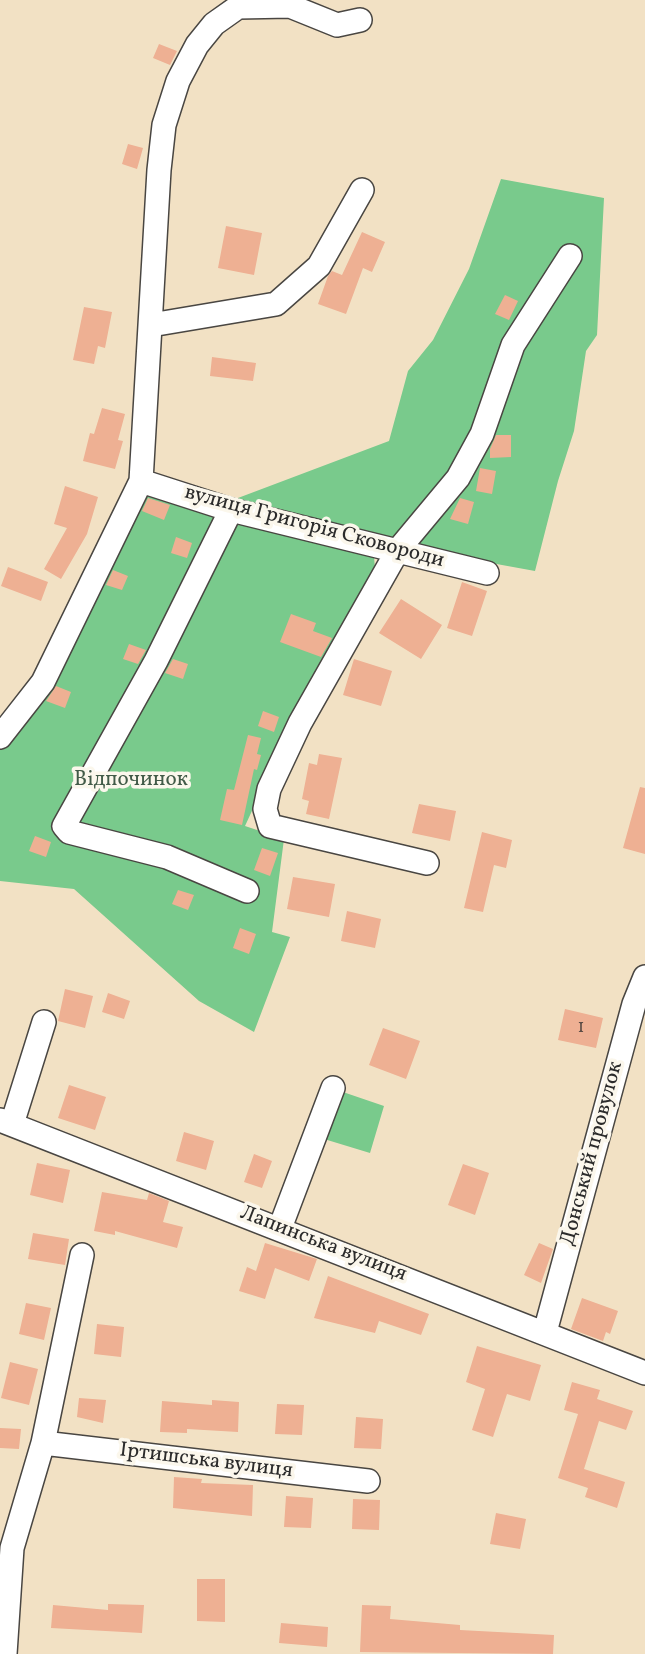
<!DOCTYPE html>
<meta charset="utf-8">
<style>
body{margin:0}
canvas{display:block;background:#f2e1c4}
</style>
<canvas width="645" height="1654"></canvas>
<script>
const context = document.querySelector('canvas').getContext('2d');
context.lineJoin = 'round';
function fill(path, color) {
  context.fillStyle = color;
  context.fill(path, 'evenodd');
}
function toPath(rows) {
  const path = new Path2D();
  for (const r of rows) {
    path.moveTo(r[0], r[1]);
    for (let i = 2; i < r.length; i += 2) path.lineTo(r[i], r[i + 1]);
  }
  return path;
}
function strokePath(path, color, width, dash) {
  context.strokeStyle = color;
  context.lineWidth = width;
  context.lineCap = dash ? 'butt' : 'round';
  context.setLineDash(dash || []);
  context.stroke(path);
}
function label(font, color, halo, rows, align = 'center') {
  context.font = font + ' Vollkorn,serif';
  context.lineWidth = 7;
  context.setLineDash([]);
  context.textBaseline = 'middle';
  context.strokeStyle = halo;
  context.fillStyle = color;
  for (const [text, x, y, turn = 0] of rows) {
    context.save();
    context.translate(x, y);
    context.rotate((+turn || 0) * Math.PI / 180);
    context.textAlign = isNaN(turn) ? turn : align;
    if (halo) context.strokeText(text, 0, 0);
    context.fillText(text, 0, 0);
    context.restore();
  }
}
fill(toPath([
 [501,179,604,198,597,335,586,351,574,431,558,481,535,571,425,551,230,501,389,441,408,371,433,340,469,269],
 [143,490,205,508,216,520,236,521,374,556,375,569,286,737,245,826,284,839,272,932,290,937,254,1032,199,1001,74,889,0,881,0,750,35,708],
 [340,1091,384,1106,370,1153,324,1139]
]), '#79ca8c');
fill(toPath([
 [159,44,177,51,170,65,153,58],
 [128,144,143,148,137,169,122,164],
 [226,226,262,233,254,275,218,268],
 [362,232,385,242,372,272,363,268,346,314,318,304,328,276,332,271,342,275],
 [505,295,518,301,509,320,495,314],
 [84,307,112,312,105,348,98,346,94,364,73,360],
 [212,357,256,363,253,381,210,376],
 [102,408,125,414,118,440,123,441,115,469,83,461,90,433,94,434],
 [496,435,511,435,511,457,490,458,490,449],
 [480,468,496,471,492,494,476,491],
 [65,486,98,497,87,534,61,579,44,569,67,528,54,524],
 [148,498,170,505,164,520,142,511],
 [460,498,474,502,468,524,450,519],
 [176,537,192,543,187,558,171,553],
 [8,567,48,582,41,601,1,586],
 [113,570,128,576,122,590,106,585],
 [462,582,487,591,472,636,447,628],
 [401,599,442,625,421,659,379,633],
 [291,614,316,623,313,631,332,638,321,657,280,642],
 [129,644,146,650,138,664,123,659],
 [173,659,188,664,183,679,165,673],
 [354,659,392,671,381,706,343,695],
 [56,686,71,692,65,708,46,701],
 [263,711,279,717,274,732,258,726],
 [248,735,261,738,257,754,261,755,257,770,254,769,242,825,220,820,227,789,234,790],
 [319,754,342,758,329,819,306,814,309,801,302,799,309,763,317,765],
 [640,787,645,788,645,854,623,848],
 [419,804,456,811,450,841,412,833],
 [482,832,512,840,506,868,494,865,483,912,464,908],
 [35,836,51,842,46,857,29,851],
 [262,848,278,853,270,876,254,870],
 [293,877,335,884,329,917,287,909],
 [178,890,194,895,188,910,172,904],
 [347,911,381,919,375,948,341,941],
 [240,928,256,934,249,954,233,948],
 [65,989,93,996,85,1028,58,1021],
 [108,993,130,1001,124,1019,102,1012],
 [565,1009,603,1018,596,1048,558,1040],
 [383,1028,420,1041,406,1079,369,1065],
 [69,1085,106,1097,95,1130,58,1118],
 [184,1132,214,1141,206,1170,176,1161],
 [254,1154,272,1161,262,1188,244,1182],
 [37,1163,70,1170,63,1203,30,1195],
 [463,1164,489,1173,475,1215,448,1205],
 [102,1192,147,1200,149,1193,169,1201,163,1222,183,1227,177,1248,115,1231,115,1235,94,1231],
 [33,1233,69,1239,65,1265,28,1259],
 [265,1243,317,1259,309,1281,275,1268,265,1299,239,1291,247,1267,256,1271],
 [539,1243,553,1249,541,1283,524,1275],
 [328,1276,429,1314,421,1335,379,1321,375,1333,314,1318],
 [582,1298,618,1311,610,1334,606,1332,603,1341,571,1329],
 [26,1303,51,1308,44,1340,19,1334],
 [97,1324,124,1327,121,1357,94,1354],
 [477,1346,541,1365,530,1401,507,1394,493,1437,472,1430,485,1389,466,1382],
 [10,1362,38,1369,29,1405,1,1398],
 [572,1382,600,1390,597,1399,633,1411,626,1430,599,1421,584,1469,625,1482,617,1508,585,1497,588,1488,558,1478,578,1414,564,1410],
 [79,1398,106,1400,103,1423,77,1417],
 [212,1400,239,1402,238,1432,187,1429,187,1433,160,1432,162,1401,212,1405],
 [277,1404,304,1405,302,1435,275,1434],
 [356,1417,383,1419,381,1449,354,1448],
 [0,1428,21,1429,19,1449,0,1448],
 [174,1477,202,1479,201,1483,253,1485,252,1516,173,1508],
 [286,1496,313,1498,311,1528,284,1527],
 [353,1499,380,1500,379,1530,352,1529],
 [496,1513,526,1519,520,1549,490,1544],
 [197,1579,225,1579,225,1622,197,1621],
 [108,1604,144,1605,142,1633,51,1628,53,1605,108,1610],
 [362,1605,391,1606,390,1619,460,1625,460,1630,554,1635,553,1654,360,1652],
 [281,1623,328,1627,327,1647,279,1643]
]), '#eeb093');
const minor = toPath([
 [151,325,276,304,319,266,362,190],
 [141,481,231,510,487,573],
 [231,510,156,661,64,826,69,832,167,857,247,891],
 [0,737,43,682,141,481,159,170,164,125,178,81,197,45,214,24,238,7,290,6,337,25,360,20],
 [427,863,270,826,265,809,269,789,300,723,398,550,458,478,482,434,513,345,570,256],
 [0,1120,645,1373],
 [12,1124,44,1022],
 [280,1228,333,1088],
 [545,1332,634,1004,645,977],
 [43,1443,368,1481],
 [5,1654,12,1548,43,1443,82,1255]
]);
strokePath(minor, '#494642', 26);
strokePath(minor, '#fff', 23);
label('18px', '#5c4c45', null, [
 ["1",581,1029]
]);
label('21px', '#2b2b2b', '#fbf7ec', [
 ["вулиця Григорія Сковороди",314,528,15],
 ["Донський провулок",593,1154,-75],
 ["Лапинська вулиця",323,1245,21],
 ["Іртишська вулиця",206,1462,7]
]);
label('21px', '#425b48', '#fbf7ec', [
 ["Відпочинок",131,781]
]);
</script>
